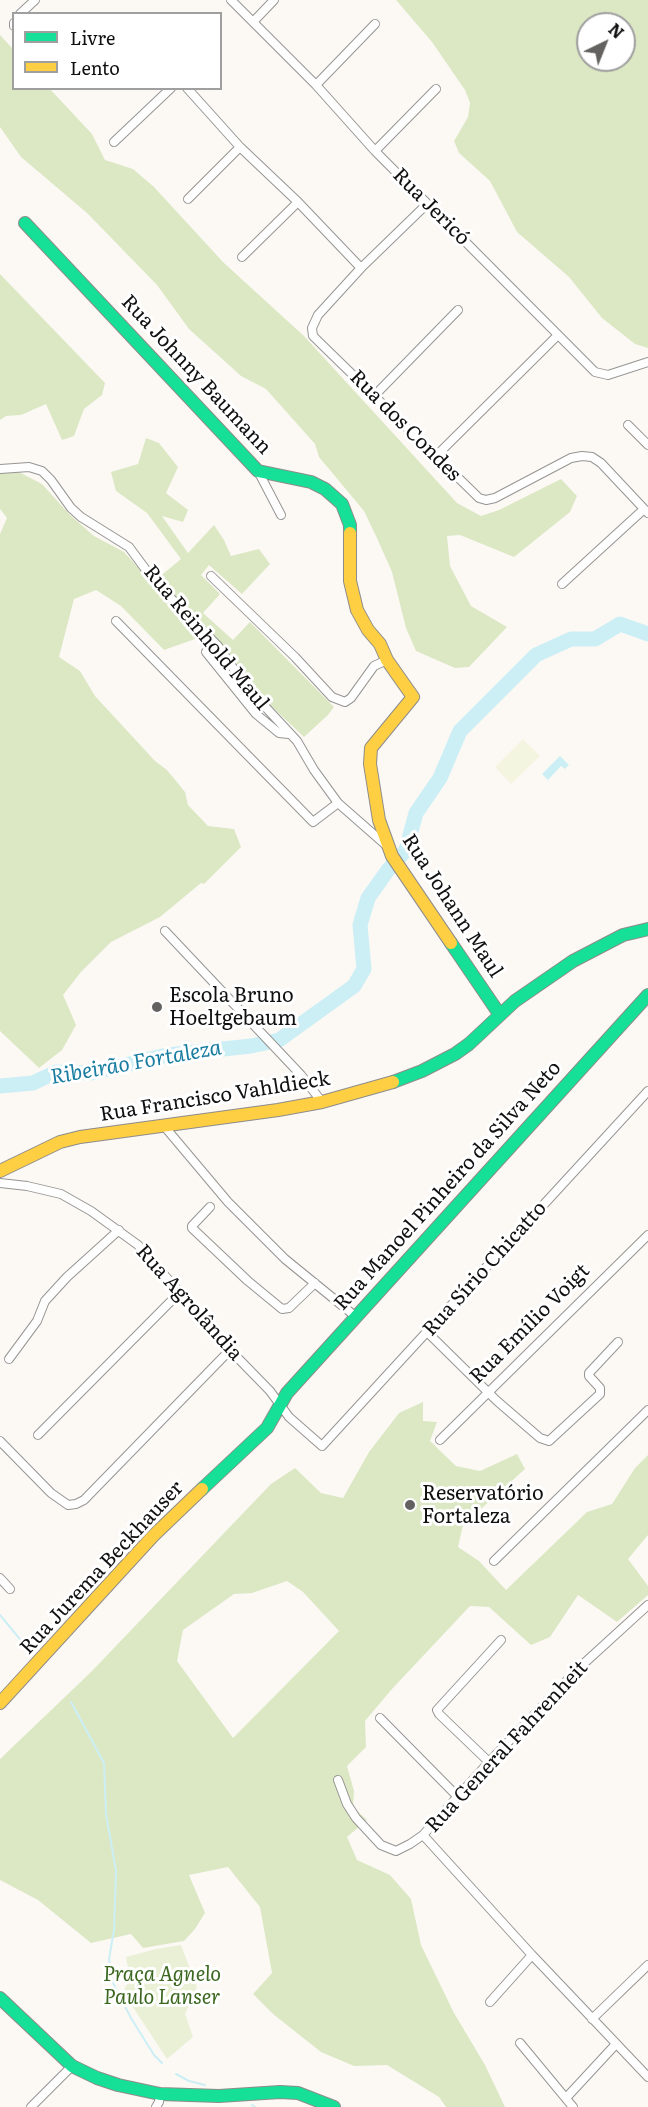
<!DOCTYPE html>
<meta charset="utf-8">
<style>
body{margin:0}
#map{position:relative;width:648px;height:2107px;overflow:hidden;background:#fcf9f5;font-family:Literata,serif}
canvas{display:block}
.legend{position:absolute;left:12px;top:12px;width:210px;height:78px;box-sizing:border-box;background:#fff;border:2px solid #9f9f9f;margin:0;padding:8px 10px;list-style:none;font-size:18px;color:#101010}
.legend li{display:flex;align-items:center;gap:12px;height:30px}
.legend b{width:30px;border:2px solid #9f9f9f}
.north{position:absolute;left:576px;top:12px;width:60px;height:60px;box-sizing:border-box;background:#fff;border:2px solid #9f9f9f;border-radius:50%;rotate:43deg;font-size:16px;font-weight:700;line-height:24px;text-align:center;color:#101010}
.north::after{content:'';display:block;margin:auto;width:21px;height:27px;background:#636260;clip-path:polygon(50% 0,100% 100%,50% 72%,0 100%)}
</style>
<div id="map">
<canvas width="648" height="2107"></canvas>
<ul class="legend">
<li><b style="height:8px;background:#16e098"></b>Livre</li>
<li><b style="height:8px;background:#ffcf43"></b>Lento</li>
</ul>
<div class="north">N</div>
</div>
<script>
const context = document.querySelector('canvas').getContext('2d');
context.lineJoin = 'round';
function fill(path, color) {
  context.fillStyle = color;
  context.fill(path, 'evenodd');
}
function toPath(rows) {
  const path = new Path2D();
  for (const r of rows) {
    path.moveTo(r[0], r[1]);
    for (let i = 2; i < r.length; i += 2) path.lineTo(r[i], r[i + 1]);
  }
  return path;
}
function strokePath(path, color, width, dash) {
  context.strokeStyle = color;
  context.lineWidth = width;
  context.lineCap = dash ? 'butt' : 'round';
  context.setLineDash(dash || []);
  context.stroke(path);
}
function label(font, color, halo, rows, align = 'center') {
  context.font = font + ' Literata,serif';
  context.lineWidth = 6;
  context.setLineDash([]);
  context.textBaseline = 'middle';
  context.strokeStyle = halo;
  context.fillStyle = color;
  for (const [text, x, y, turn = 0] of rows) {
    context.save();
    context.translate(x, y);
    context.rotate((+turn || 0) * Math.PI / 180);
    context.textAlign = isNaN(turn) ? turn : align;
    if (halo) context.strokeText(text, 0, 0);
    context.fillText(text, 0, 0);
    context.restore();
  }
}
fill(toPath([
 [181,1945,197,1987,185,2014,193,2037,167,2059,123,1992,130,1979,126,1957,156,1949]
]), '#eaf0d6');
fill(toPath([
 [396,0,648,0,648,348,635,344,602,318,569,277,517,232,490,181,459,153,454,141,468,117,470,103,465,90,432,42],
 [588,24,624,24,624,60,588,60],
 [0,35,13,49,14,88,50,89,92,134,105,160,133,169,154,187,224,263,304,336,457,503,481,516,499,510,561,479,577,496,570,512,514,557,460,535,447,536,450,566,471,606,507,627,469,667,455,668,416,651,406,628,392,572,376,536,364,511,319,457,315,444,266,389,241,376,189,329,157,285,87,213,21,157,0,127],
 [0,274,105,383,102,395,84,409,74,436,62,440,46,404,21,415,6,416,0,420],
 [146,438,159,443,178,467,166,493,188,510,183,522,162,516,188,553,214,525,224,540,231,556,259,549,270,564,242,594,209,565,201,575,220,594,203,613,233,640,250,622,334,707,328,715,304,737,269,704,241,668,198,638,164,650,121,606,96,590,74,599,59,657,80,671,95,696,155,761,167,770,185,792,188,805,208,826,234,829,241,847,204,884,201,883,160,917,111,942,81,972,63,995,76,1025,62,1050,39,1068,0,1031,0,534,7,518,0,509,0,473,17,471,42,484,70,515,94,536,124,552,152,583,181,559,147,513,116,491,111,472,138,464],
 [423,1402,423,1421,437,1422,430,1441,456,1466,480,1471,517,1454,525,1469,463,1525,458,1547,479,1561,506,1590,587,1512,612,1504,635,1468,648,1455,648,1535,628,1559,648,1586,648,1595,617,1622,578,1595,550,1637,531,1645,489,1607,470,1606,392,1689,365,1721,366,1747,347,1766,354,1791,353,1807,367,1820,347,1837,357,1860,390,1875,411,1899,421,1945,454,2013,485,2065,505,2107,446,2107,439,2097,387,2065,354,2066,321,2052,273,2014,253,1994,272,1973,260,1907,228,1867,189,1875,205,1913,195,1929,184,1941,143,1948,131,1934,91,1943,38,1900,0,1880,0,1759,90,1673,271,1484,295,1468,321,1493,343,1498,369,1452,399,1413],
 [287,1581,303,1592,339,1631,233,1738,177,1661,183,1630,234,1594,252,1593]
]), '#dce8c4');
fill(toPath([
 [523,739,540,756,511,784,495,767]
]), '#f3f5e0');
fill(toPath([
 [560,756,569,765,565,769,561,766,548,780,542,774]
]), '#cceef5');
strokePath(toPath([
 [0,1615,28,1649],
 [71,1702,104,1763,106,1814,116,1871,114,1930,109,1959,113,1983,131,2018,154,2055,162,2063],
 [176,2074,189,2081,205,2085],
 [252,2105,255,2107]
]), '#cceef5', 2);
strokePath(toPath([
 [0,1086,33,1083,56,1072,91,1073,167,1055,251,1046,279,1040,354,986,364,969,360,925,368,898,388,870,406,850,416,813,440,778,460,731,536,655,571,639,595,639,620,624,648,634]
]), '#cceef5', 15);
const street = toPath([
 [231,0,316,85,375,151,595,372,608,375,648,362],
 [20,14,35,0],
 [253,22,274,0],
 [14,23,14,26],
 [316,85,375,24],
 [187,88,240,147,298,202,361,268],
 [114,142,171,88],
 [375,151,436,89],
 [188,199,240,147],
 [427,204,361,268,318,315,312,328,313,336,479,498,486,500,495,498,571,458,582,456,592,457,601,463,648,513],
 [242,257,298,202],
 [375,395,458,310],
 [628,425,648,445],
 [436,456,558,335],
 [0,469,29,467,42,471,51,480,71,508,81,517,129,547,155,582,218,646,244,684,297,741,314,770,338,803,387,846],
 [258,471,281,515],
 [211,576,295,657,332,697,345,702,351,698,374,666,387,660],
 [562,584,643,510],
 [116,621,313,822,338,803],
 [206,652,256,714,279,733,289,734],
 [165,931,301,1075,322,1102],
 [164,1126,228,1202,285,1259,355,1316],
 [0,1183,27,1186,61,1194,91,1211,138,1245,230,1350,270,1391,289,1417,322,1446,648,1091],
 [210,1207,192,1226,192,1228,248,1281,282,1309,289,1308,315,1283],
 [427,1332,497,1401,540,1438,549,1441,600,1394,600,1388,589,1376,589,1373,618,1342],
 [9,1359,37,1321,45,1301,67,1277,119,1230],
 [38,1435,179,1293],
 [440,1440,648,1235],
 [0,1441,51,1493,68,1505,76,1504,84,1500,230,1350],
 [494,1561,648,1410],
 [0,1578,10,1589],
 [380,1718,458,1797],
 [489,1762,439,1714,437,1710,501,1640],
 [338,1780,347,1804,356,1818,381,1845,396,1851,410,1844,423,1835,489,1762,580,1667,648,1605],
 [423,1835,532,1955,648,2077],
 [490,2002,532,1955],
 [592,2019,648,1965],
 [520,2043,573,2107],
 [566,2098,616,2044],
 [31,2107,72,2066],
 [156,2107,159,2102,160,2094]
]);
const fast = toPath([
 [25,223,258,471,311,482,325,489,342,504,350,525,350,533],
 [451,943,500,1015],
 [393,1082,422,1071,455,1054,469,1044,515,1001,573,961,623,935,648,929],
 [202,1489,267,1428,287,1393,648,995],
 [0,1998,72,2066,97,2078,118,2085,160,2094,219,2096,280,2092,298,2093,334,2107]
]);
const slow = toPath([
 [350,533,350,581,357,610,368,630,380,644,387,660,413,697,371,748,370,764,379,820,392,856,451,943],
 [0,1171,60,1142,80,1137,278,1110,322,1102,393,1082],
 [0,1703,153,1536,202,1489]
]);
strokePath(street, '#969593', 10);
strokePath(fast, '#8d8c8a', 14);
strokePath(slow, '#8d8c8a', 14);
strokePath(street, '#fffefe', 8);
strokePath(fast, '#16e098', 12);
strokePath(slow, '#ffcf43', 12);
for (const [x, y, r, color] of [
 [157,1007,6,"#636260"],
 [410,1505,6,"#636260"]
]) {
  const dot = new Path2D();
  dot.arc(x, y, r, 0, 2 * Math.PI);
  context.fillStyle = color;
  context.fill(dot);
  strokePath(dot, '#fff', 2);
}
label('20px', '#101010', '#fff', [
 ["Rua Jericó",431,207,45],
 ["Rua Johnny Baumann",196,375,47],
 ["Rua dos Condes",405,426,45],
 ["Rua Reinhold Maul",206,638,50],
 ["Rua Johann Maul",452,906,57],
 ["Rua Francisco Vahldieck",215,1097,-9],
 ["Rua Manoel Pinheiro da Silva Neto",448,1186,-48],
 ["Rua Sírio Chicatto",485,1269,-48],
 ["Rua Agrolândia",189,1303,48],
 ["Rua Emílio Voigt",530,1324,-45],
 ["Rua Jurema Beckhauser",102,1568,-47],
 ["Rua General Fahrenheit",507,1747,-47]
]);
label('20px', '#101010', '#fff', [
 ["Escola Bruno",169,996],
 ["Hoeltgebaum",169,1019],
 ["Reservatório",422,1494],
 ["Fortaleza",422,1517]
], 'left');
label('italic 20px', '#3b6720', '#fff', [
 ["Praça Agnelo",162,1975],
 ["Paulo Lanser",162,1998]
]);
label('italic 21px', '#197da1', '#fff', [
 ["Ribeirão Fortaleza",136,1063,-10]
]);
</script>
